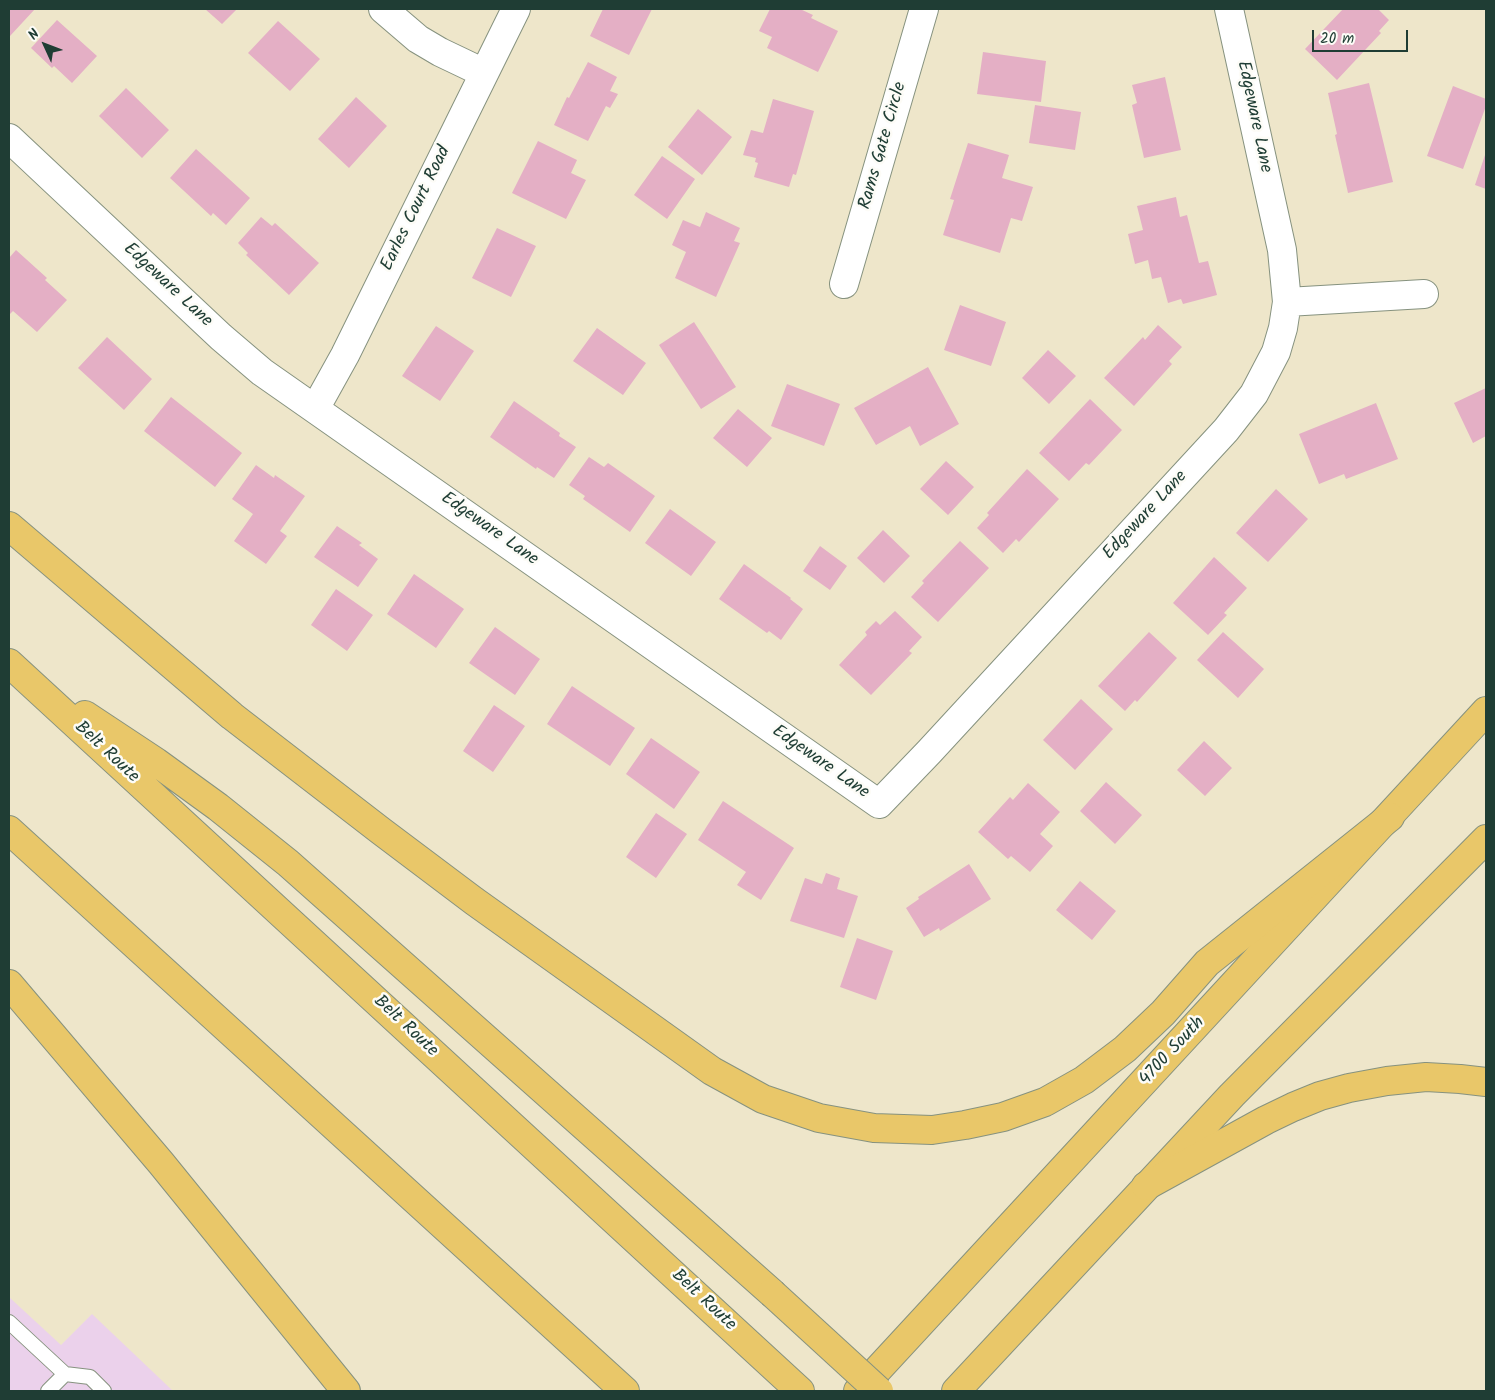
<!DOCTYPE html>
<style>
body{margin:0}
#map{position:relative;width:1495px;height:1400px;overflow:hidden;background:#eee6ca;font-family:Kalam,sans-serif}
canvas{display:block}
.frame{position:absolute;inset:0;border:10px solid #1f3d34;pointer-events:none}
.north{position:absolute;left:20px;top:20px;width:50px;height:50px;-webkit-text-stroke:4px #fdfcf7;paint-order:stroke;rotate:313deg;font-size:14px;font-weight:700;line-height:20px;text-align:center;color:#1f3d34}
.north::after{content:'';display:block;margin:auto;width:18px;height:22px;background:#1f3d34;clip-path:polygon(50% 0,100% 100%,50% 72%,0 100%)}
.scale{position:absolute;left:1312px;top:30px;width:96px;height:22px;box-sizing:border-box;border:2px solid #1f3d34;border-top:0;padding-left:6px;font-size:15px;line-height:18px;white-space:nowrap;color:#1f3d34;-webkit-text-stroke:4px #fdfcf7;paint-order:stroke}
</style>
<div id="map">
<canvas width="1495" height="1400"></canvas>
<div class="frame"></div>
<div class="north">N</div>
<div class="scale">20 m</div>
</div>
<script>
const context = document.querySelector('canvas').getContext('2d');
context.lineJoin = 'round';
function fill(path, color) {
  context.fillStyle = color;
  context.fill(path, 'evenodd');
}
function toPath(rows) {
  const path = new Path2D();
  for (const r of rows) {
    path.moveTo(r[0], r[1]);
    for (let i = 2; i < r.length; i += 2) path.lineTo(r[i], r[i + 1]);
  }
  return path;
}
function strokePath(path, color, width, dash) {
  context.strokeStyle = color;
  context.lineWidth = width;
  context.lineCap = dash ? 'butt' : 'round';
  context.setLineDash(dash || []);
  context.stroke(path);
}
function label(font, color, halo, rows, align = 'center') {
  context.font = font + ' Kalam,sans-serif';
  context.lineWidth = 5;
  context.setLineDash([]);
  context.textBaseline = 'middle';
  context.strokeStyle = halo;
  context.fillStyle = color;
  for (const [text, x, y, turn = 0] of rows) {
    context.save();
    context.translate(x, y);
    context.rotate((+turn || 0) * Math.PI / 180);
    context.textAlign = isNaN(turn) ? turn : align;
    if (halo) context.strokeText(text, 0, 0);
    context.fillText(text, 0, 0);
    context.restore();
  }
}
fill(toPath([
 [9,1297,61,1345,92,1314,173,1391,9,1391]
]), '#ebd1eb');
fill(toPath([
 [9,9,35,9,10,36,9,34],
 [205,9,237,9,222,24],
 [603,9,652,9,629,55,590,36],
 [770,9,800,9,813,15,811,18,838,31,818,72,767,48,772,37,759,31],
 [1343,9,1378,9,1389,20,1379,31,1381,33,1337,80,1305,49],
 [57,20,97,56,72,83,54,66,52,68,31,48],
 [278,21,320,59,290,91,248,53],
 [983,52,1046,61,1041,102,977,94],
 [588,62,617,77,610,91,618,94,610,108,606,106,588,141,554,125,567,97,569,98],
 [1165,77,1181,150,1144,158,1132,105,1137,103,1132,85],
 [1369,83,1393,182,1348,193,1335,135,1337,134,1328,93],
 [1453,86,1486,99,1486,106,1463,169,1427,156],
 [126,88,169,130,142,158,99,116],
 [356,97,387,126,349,168,318,139],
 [773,99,814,111,796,175,793,174,789,187,754,177,758,163,755,162,756,158,743,155,751,130,763,133],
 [1035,105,1081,112,1075,150,1029,143],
 [698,109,732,137,702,175,668,147],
 [538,141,577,160,571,173,586,180,566,219,512,193],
 [968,143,1009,155,1002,178,1033,187,1022,221,1011,218,1000,253,943,235,954,200,950,199],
 [196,149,250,198,226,225,213,213,211,216,170,178],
 [1486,152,1486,189,1475,185],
 [662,156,695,179,667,219,634,195],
 [1176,197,1180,217,1187,215,1199,263,1208,261,1217,295,1183,304,1181,299,1168,303,1161,277,1152,279,1148,260,1135,264,1128,234,1143,230,1137,206],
 [706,212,740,228,734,241,740,243,716,297,675,278,686,252,672,245,683,220,700,227],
 [261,217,272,226,275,223,319,263,289,295,246,255,248,253,238,243],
 [497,228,536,246,511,297,472,278],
 [16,250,47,278,45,280,67,300,37,332,13,311,9,315,9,258],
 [960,305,1006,322,991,366,944,350],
 [694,322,736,387,701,409,659,345],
 [1158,325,1182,347,1169,361,1172,364,1134,406,1104,378,1143,337,1145,340],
 [436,326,474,351,440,401,402,376],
 [597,328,646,363,623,395,573,361],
 [107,337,152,379,124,410,78,368],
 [1048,350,1076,376,1049,404,1022,378],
 [928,367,959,424,920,446,910,426,876,445,854,408],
 [787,384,840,404,824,446,771,426],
 [1486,388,1486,436,1473,443,1454,403],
 [171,397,242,453,215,487,144,431],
 [1090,399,1122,430,1089,465,1086,463,1069,481,1039,453],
 [514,401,560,433,559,436,576,447,554,478,537,467,536,469,490,437],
 [1376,403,1398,459,1346,479,1344,474,1319,484,1299,434],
 [738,409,772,438,747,467,713,438],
 [589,457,604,467,608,463,655,496,630,532,583,499,585,496,569,485],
 [946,461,974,487,948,515,920,489],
 [256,465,274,478,275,475,305,496,280,531,287,536,266,564,234,541,253,514,232,499],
 [1027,469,1059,499,1019,542,1016,539,1003,553,977,528,989,515,987,513],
 [1276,489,1308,519,1268,562,1236,533],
 [670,509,716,542,691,576,645,543],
 [337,526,362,543,359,545,378,559,358,587,314,557],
 [883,530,910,556,884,583,857,558],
 [960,541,989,568,938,622,911,597,924,583,922,581],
 [820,546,847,566,830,590,803,571],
 [1214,557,1247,588,1224,613,1227,615,1208,635,1173,603],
 [744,564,791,598,790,599,803,609,781,640,769,631,767,633,719,599],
 [414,574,464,609,436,648,387,614],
 [336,589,373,615,347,651,311,625],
 [895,611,922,637,909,651,912,653,871,695,839,665,867,635,865,632,876,621,880,625],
 [495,627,540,659,515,695,469,663],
 [1149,632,1177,658,1137,702,1135,700,1125,711,1098,686],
 [1223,632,1264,669,1238,698,1197,660],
 [572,686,635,728,610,766,547,724],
 [1081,699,1113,729,1075,770,1043,740],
 [494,705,525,726,493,772,463,751],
 [651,738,700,772,674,809,626,774],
 [1204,741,1232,768,1205,796,1177,770],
 [1106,782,1142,815,1115,844,1080,811],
 [1028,783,1060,812,1040,834,1053,846,1030,872,1011,856,1008,859,978,832,1010,797,1013,800],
 [723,801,794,848,761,900,737,885,746,872,698,840],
 [656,813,687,834,656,878,626,857],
 [969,864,991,899,940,931,939,928,924,937,906,908,919,899,918,897],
 [826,873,840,878,837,889,858,896,844,938,790,921,805,878,822,884],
 [1080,881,1116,911,1092,940,1056,910],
 [857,938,893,951,876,1000,840,987]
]), '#e4afc5');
const service = toPath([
 [9,1322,65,1374],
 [48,1391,65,1374,90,1377,104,1391]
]);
const minor = toPath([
 [383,9,418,39,440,52,484,73],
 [9,138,221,337,262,372,879,804,929,752,1226,430,1254,394,1276,352,1283,328,1287,302,1282,250,1229,9],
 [844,284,924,9],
 [1287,302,1424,294],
 [315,409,345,355,516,9]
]);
const primary = toPath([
 [858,1391,1486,711],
 [956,1391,1232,1095,1486,839]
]);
const motorway = toPath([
 [9,526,232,716,381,831,474,901,712,1071,763,1099,819,1118,874,1128,932,1130,965,1125,1003,1117,1045,1102,1084,1080,1125,1049,1163,1013,1207,963,1390,817],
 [9,663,800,1391],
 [85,715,156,762,218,807,288,863,772,1293],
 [9,830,625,1391],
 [9,984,161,1163,346,1391],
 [1146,1186,1266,1120,1293,1107,1320,1096,1349,1088,1387,1081,1426,1077,1460,1079,1486,1082]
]);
strokePath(service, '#86927f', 16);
strokePath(minor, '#86927f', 30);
strokePath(primary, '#86927f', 30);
strokePath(motorway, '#86927f', 30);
strokePath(service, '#fff', 14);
strokePath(minor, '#fff', 28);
strokePath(primary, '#e9c769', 28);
strokePath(motorway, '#e9c769', 28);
const motorwayBridge = toPath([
 [772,1293,879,1391]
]);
strokePath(motorwayBridge, '#86927f', 30, []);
strokePath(motorwayBridge, '#e9c769', 28);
label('18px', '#1f3d34', '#fdfcf7', [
 ["Edgeware Lane",1253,117,78],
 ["Rams Gate Circle",884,146,-74],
 ["Earles Court Road",417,209,-64],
 ["Edgeware Lane",167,286,43],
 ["Edgeware Lane",1146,516,-47],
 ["Edgeware Lane",489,530,35],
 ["Belt Route",106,753,43],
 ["Edgeware Lane",820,763,35],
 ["Belt Route",405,1027,43],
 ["4700 South",1173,1052,-47],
 ["Belt Route",703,1301,43]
]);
</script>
